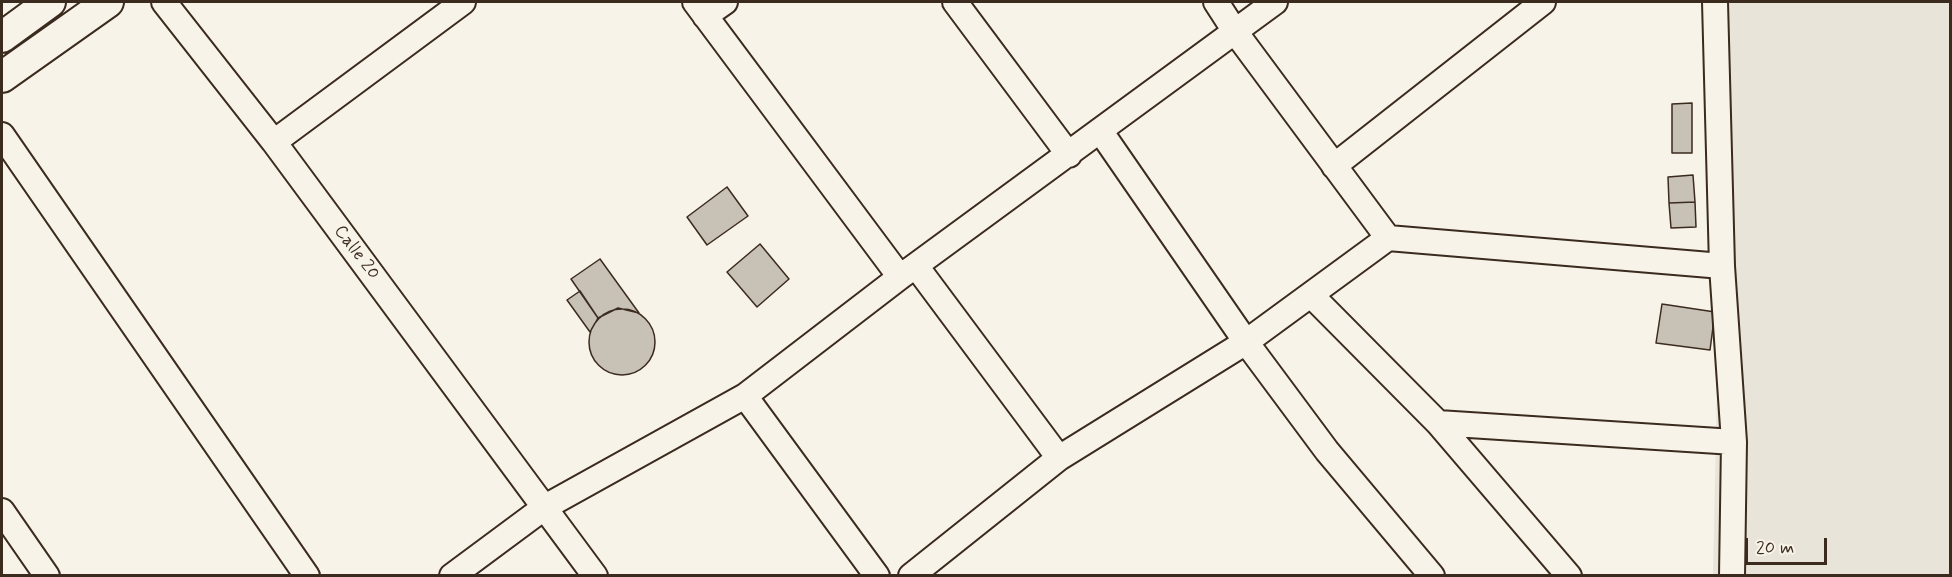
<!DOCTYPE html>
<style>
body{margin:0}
#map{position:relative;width:1952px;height:577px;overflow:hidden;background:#f7f3e8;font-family:Mynerve,sans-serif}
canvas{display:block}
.frame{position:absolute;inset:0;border:3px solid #3b2a1e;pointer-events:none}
.scale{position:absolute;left:1745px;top:538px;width:82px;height:27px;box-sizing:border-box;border:3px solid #3b2a1e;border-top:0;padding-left:8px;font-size:18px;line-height:21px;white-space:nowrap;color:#3b2a1e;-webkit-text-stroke:4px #f7f3e8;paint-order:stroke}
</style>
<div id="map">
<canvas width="1952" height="577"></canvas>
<div class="frame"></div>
<div class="scale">20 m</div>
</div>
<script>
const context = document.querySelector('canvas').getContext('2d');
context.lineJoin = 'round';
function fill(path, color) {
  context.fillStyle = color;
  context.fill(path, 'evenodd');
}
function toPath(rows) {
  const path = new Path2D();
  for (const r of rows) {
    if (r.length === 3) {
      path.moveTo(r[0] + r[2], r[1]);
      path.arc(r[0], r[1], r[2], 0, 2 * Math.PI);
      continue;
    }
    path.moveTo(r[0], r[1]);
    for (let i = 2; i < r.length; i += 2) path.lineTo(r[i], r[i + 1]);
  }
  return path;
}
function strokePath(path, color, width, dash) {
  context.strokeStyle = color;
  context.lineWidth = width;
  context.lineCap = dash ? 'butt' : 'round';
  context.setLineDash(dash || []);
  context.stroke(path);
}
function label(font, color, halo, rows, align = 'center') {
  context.font = font + ' Mynerve,sans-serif';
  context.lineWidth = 4.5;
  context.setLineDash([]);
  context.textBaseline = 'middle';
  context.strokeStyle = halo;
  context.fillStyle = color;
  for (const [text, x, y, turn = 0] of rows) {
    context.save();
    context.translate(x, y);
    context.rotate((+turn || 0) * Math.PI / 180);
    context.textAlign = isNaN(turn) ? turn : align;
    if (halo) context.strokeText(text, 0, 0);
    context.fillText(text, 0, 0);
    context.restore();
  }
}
fill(toPath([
 [1725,2,1950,2,1950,575,1713,575]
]), '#e9e4d9');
const building = toPath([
 [1692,103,1692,153,1672,153,1672,104,1692,103],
 [1693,175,1695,202,1669,203,1668,177,1693,175],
 [727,187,748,216,707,245,687,217,727,187],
 [1695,202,1696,227,1671,228,1669,203,1695,202],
 [760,244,789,279,757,307,727,272,760,244],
 [600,259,639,313,618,308,598,318,571,279,600,259],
 [580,291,598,318,590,332,567,300,580,291],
 [1662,304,1715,312,1710,350,1656,343,1662,304],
 [622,342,33]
]);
fill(building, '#c8c1b6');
strokePath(building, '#3b2a1e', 1.5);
const minor = toPath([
 [164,2,274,142,595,576],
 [695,2,900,277],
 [955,2,1069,155],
 [1216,2,1236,33,1388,238],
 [1715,2,1722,266,1734,442,1732,576],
 [705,16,725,2],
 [1101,132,1246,342,1327,451,1432,576],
 [2,135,307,576],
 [274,142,463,2],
 [1334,166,1543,2],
 [916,266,1059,458],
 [1311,295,1438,423,1569,576],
 [745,396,877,576],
 [1438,423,1734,442],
 [2,511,47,576],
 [452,576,545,507,745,396,900,277,1275,2],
 [911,576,1059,458,1246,342,1388,238,1722,266]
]);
const tertiary = toPath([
 [2,37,50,2],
 [2,77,108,2]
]);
strokePath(minor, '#3b2a1e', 28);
strokePath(tertiary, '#3b2a1e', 34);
strokePath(minor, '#f7f3e8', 24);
strokePath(tertiary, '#f7f3e8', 30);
label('18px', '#3b2a1e', '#f7f3e8', [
 ["Calle 20",356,253,53]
]);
</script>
